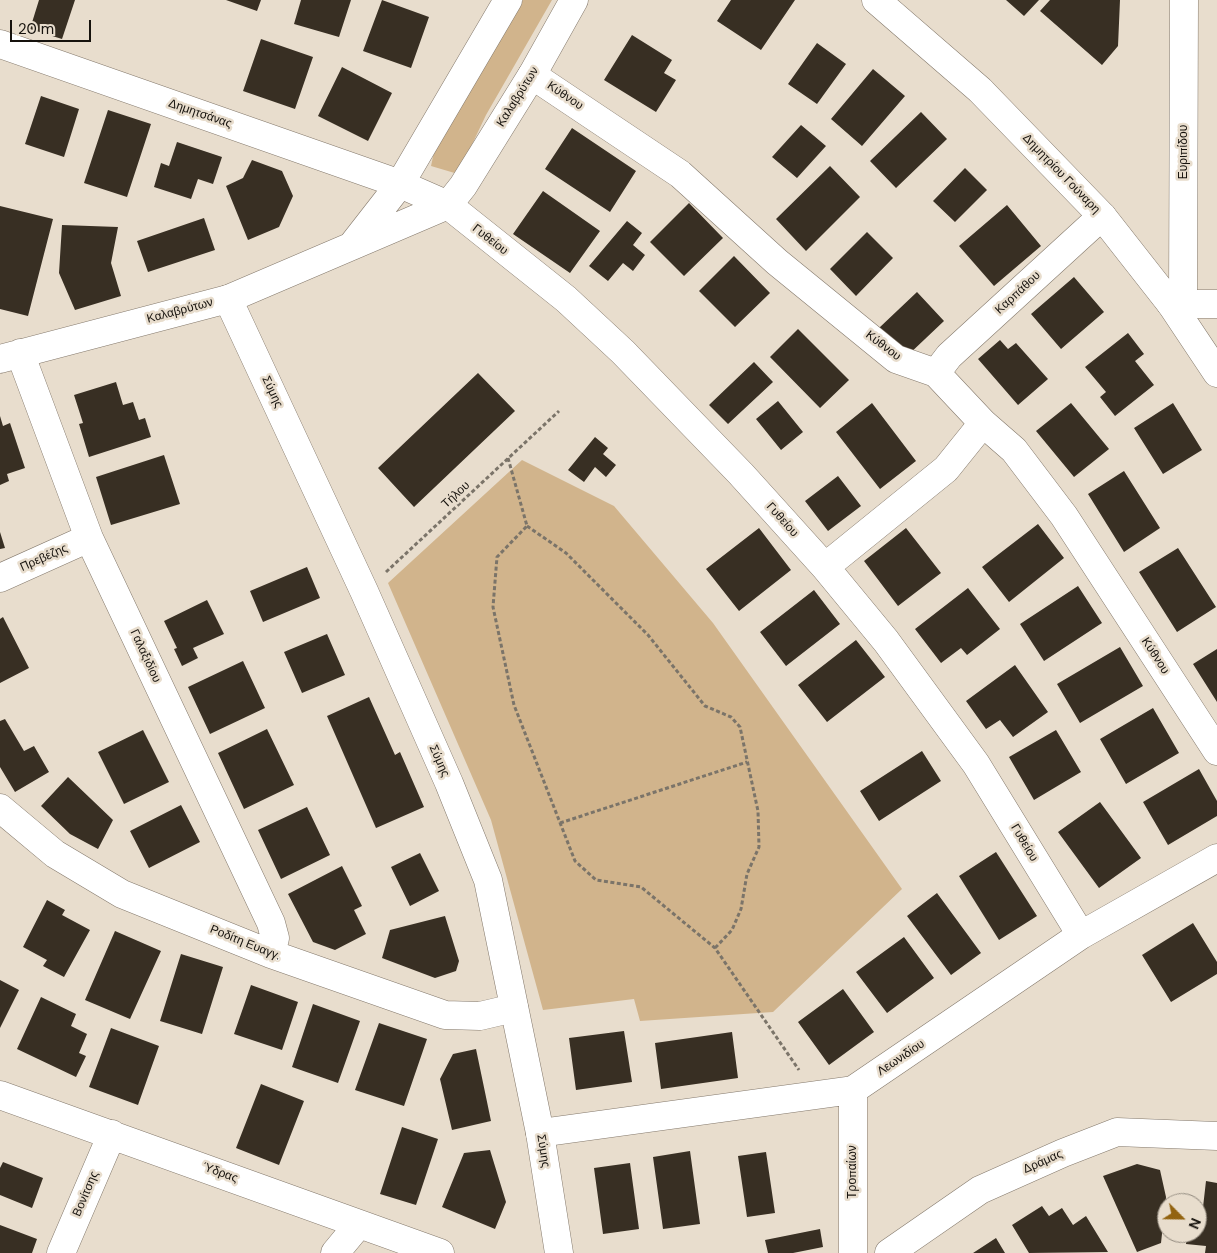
<!DOCTYPE html>
<meta charset="utf-8">
<style>
body{margin:0}
#map{position:relative;width:1217px;height:1253px;overflow:hidden;background:#e8ddcd;font-family:"DM Sans",sans-serif}
canvas{display:block}
.north{position:absolute;left:1157px;top:1193px;width:50px;height:50px;box-sizing:border-box;background:#e8ddcd;border:1px solid #948c80;border-radius:50%;rotate:113deg;font-size:14px;font-weight:700;line-height:20px;text-align:center;color:#16120d}
.north::after{content:'';display:block;margin:auto;width:18px;height:22px;background:#926310;clip-path:polygon(50% 0,100% 100%,50% 72%,0 100%)}
.scale{position:absolute;left:10px;top:20px;width:81px;height:22px;box-sizing:border-box;border:2px solid #16120d;border-top:0;padding-left:6px;font-size:15px;line-height:18px;white-space:nowrap;color:#16120d;-webkit-text-stroke:4px #e8ddcd;paint-order:stroke}
</style>
<div id="map">
<canvas width="1217" height="1253"></canvas>
<div class="north">N</div>
<div class="scale">20 m</div>
</div>
<script>
const context = document.querySelector('canvas').getContext('2d');
context.lineJoin = 'round';
function fill(path, color) {
  context.fillStyle = color;
  context.fill(path, 'evenodd');
}
function toPath(rows) {
  const path = new Path2D();
  for (const r of rows) {
    path.moveTo(r[0], r[1]);
    for (let i = 2; i < r.length; i += 2) path.lineTo(r[i], r[i + 1]);
  }
  return path;
}
function strokePath(path, color, width, dash) {
  context.strokeStyle = color;
  context.lineWidth = width;
  context.lineCap = dash ? 'butt' : 'round';
  context.setLineDash(dash || []);
  context.stroke(path);
}
function label(font, color, halo, rows, align = 'center') {
  context.font = font + ' "DM Sans",sans-serif';
  context.lineWidth = 5;
  context.setLineDash([]);
  context.textBaseline = 'middle';
  context.strokeStyle = halo;
  context.fillStyle = color;
  for (const [text, x, y, turn = 0] of rows) {
    context.save();
    context.translate(x, y);
    context.rotate((+turn || 0) * Math.PI / 180);
    context.textAlign = isNaN(turn) ? turn : align;
    if (halo) context.strokeText(text, 0, 0);
    context.fillText(text, 0, 0);
    context.restore();
  }
}
fill(toPath([
 [523,0,552,0,486,115,458,174,431,166,434,152],
 [522,460,614,506,713,623,902,889,773,1012,640,1021,634,999,543,1010,491,820,388,583]
]), '#d1b48c');
fill(toPath([
 [39,0,75,0,62,39,30,29],
 [226,0,261,0,257,11],
 [301,0,351,0,339,37,294,24],
 [382,0,429,17,411,68,363,51],
 [731,0,795,0,761,50,717,21],
 [1006,0,1039,0,1024,16],
 [1050,0,1120,0,1118,46,1102,65,1040,11],
 [632,35,672,60,664,73,676,80,656,112,604,80],
 [261,39,313,57,295,109,243,91],
 [817,43,846,64,817,104,788,84],
 [342,67,392,93,368,141,318,116],
 [873,69,905,96,862,146,831,119],
 [41,96,79,109,64,157,25,144],
 [108,110,151,124,127,197,84,183],
 [921,112,947,139,896,188,870,161],
 [801,125,826,146,797,178,772,157],
 [572,128,636,171,610,212,545,169],
 [177,142,222,157,213,184,198,179,191,199,154,187,161,163,169,166],
 [252,160,282,171,293,196,279,227,248,240,226,186,243,178],
 [830,166,860,197,806,251,776,219],
 [965,168,987,190,955,222,933,201],
 [543,191,600,231,570,273,513,234],
 [689,203,723,238,684,276,650,242],
 [1007,205,1041,246,994,286,959,246],
 [0,206,53,219,28,316,0,309],
 [204,218,215,250,148,272,137,241],
 [627,221,642,233,633,245,645,255,633,271,623,263,608,281,589,266],
 [62,225,118,227,111,263,121,296,75,310,59,273],
 [867,232,893,258,856,296,830,269],
 [734,256,770,293,735,327,699,291],
 [1074,277,1104,312,1061,349,1031,314],
 [917,292,944,321,906,357,879,328],
 [798,329,849,380,820,408,770,357],
 [1128,333,1144,354,1135,361,1154,385,1115,416,1100,397,1106,392,1085,367],
 [1000,340,1008,349,1016,343,1048,379,1018,405,978,359],
 [754,362,773,382,728,424,709,405],
 [478,373,515,411,414,507,378,468],
 [116,382,123,405,133,402,139,420,145,418,151,437,89,457,79,424,83,423,74,395],
 [778,401,803,432,781,450,756,419],
 [872,403,916,461,880,489,836,432],
 [1071,403,1109,449,1074,477,1036,431],
 [1173,403,1202,450,1163,474,1134,428],
 [0,416,3,426,10,423,25,468,7,474,9,481,0,485],
 [595,437,608,448,603,454,616,465,606,477,595,467,584,482,568,470],
 [164,455,180,504,111,525,96,477],
 [1124,471,1160,528,1124,552,1088,494],
 [838,476,861,506,828,531,805,501],
 [1038,524,1064,558,1009,602,982,567],
 [759,528,791,570,739,611,706,569],
 [906,528,941,573,898,606,864,561],
 [0,532,5,548,0,549],
 [1178,548,1216,607,1177,632,1139,572],
 [307,567,320,598,263,622,250,591],
 [1078,586,1102,623,1044,661,1020,624],
 [968,588,1000,629,967,655,961,648,941,663,915,629],
 [814,590,840,624,786,666,760,632],
 [207,600,224,634,193,648,198,658,182,666,174,649,177,648,164,621],
 [3,617,29,668,0,683,0,619],
 [327,634,345,675,302,693,284,652],
 [856,640,885,677,827,722,798,685],
 [1120,647,1143,686,1080,723,1057,684],
 [1217,649,1217,702,1193,664],
 [243,661,265,708,210,734,188,687],
 [1015,665,1048,712,1013,737,1000,720,986,729,966,701],
 [369,697,395,755,400,752,424,807,376,828,327,716],
 [1153,708,1179,753,1126,784,1100,739],
 [5,719,24,751,34,746,49,772,15,792,0,767,0,721],
 [267,729,294,785,244,809,218,753],
 [143,730,169,782,124,804,98,752],
 [1056,730,1081,772,1034,800,1009,757],
 [922,751,941,781,879,821,860,791],
 [1199,769,1217,801,1217,816,1168,845,1143,802],
 [68,777,113,820,98,849,70,834,41,806],
 [1100,802,1141,858,1099,888,1058,832],
 [181,805,200,842,149,868,130,831],
 [307,807,330,855,281,879,258,830],
 [996,852,1037,916,999,940,959,876],
 [420,853,439,891,410,906,391,867],
 [342,866,362,906,354,910,366,934,335,950,313,942,288,894],
 [937,893,981,953,951,975,907,916],
 [47,900,65,910,62,915,90,930,64,977,43,966,47,960,23,947],
 [445,916,459,961,456,971,435,978,382,958,390,930],
 [1193,923,1217,962,1217,974,1171,1002,1142,955],
 [115,931,161,951,130,1019,85,1000],
 [904,937,934,978,887,1013,856,972],
 [181,954,223,967,202,1034,160,1021],
 [0,980,19,990,0,1028],
 [251,985,298,1002,282,1050,234,1034],
 [843,989,874,1032,829,1065,798,1022],
 [41,997,76,1014,71,1026,87,1034,79,1053,86,1056,76,1077,17,1049],
 [313,1004,360,1021,338,1083,292,1067],
 [379,1023,427,1039,404,1106,355,1090],
 [111,1028,159,1046,138,1105,89,1087],
 [624,1031,632,1082,576,1090,569,1038],
 [732,1032,738,1078,661,1089,655,1043],
 [476,1049,491,1121,452,1130,440,1079,453,1054],
 [261,1084,304,1101,279,1165,236,1148],
 [402,1127,438,1139,416,1205,380,1194],
 [490,1150,506,1202,495,1229,442,1207,464,1153],
 [690,1151,700,1224,663,1229,653,1157],
 [766,1152,775,1213,747,1217,738,1156],
 [3,1162,43,1178,32,1208,0,1195,0,1168],
 [630,1163,639,1229,603,1234,594,1168],
 [1137,1164,1160,1170,1166,1197,1161,1243,1137,1252,1103,1176],
 [1206,1181,1217,1183,1217,1253,1205,1253,1206,1246,1186,1244,1187,1233,1197,1233,1197,1216,1202,1216],
 [1042,1206,1049,1216,1062,1208,1073,1225,1086,1216,1108,1252,1029,1253,1012,1225],
 [0,1225,37,1239,32,1253,0,1253],
 [820,1229,823,1247,793,1253,768,1253,765,1240],
 [996,1238,1005,1253,973,1253]
]), '#382f23');
const street = toPath([
 [0,44,400,184,448,205,566,299,623,352,741,474,825,567,886,641,976,764,1081,935],
 [532,75,680,174,777,262,896,359,936,373,983,423,1014,450,1064,516,1217,751],
 [1171,304,1217,304],
 [1183,304,1184,0],
 [20,353,89,538,271,923,275,938,271,954],
 [0,359,228,299],
 [936,373,949,356,1102,216],
 [825,567,946,469,983,423],
 [0,578,89,538],
 [0,808,55,854,122,894,271,954,445,1015,480,1016,514,1008],
 [0,1095,440,1253],
 [540,1133,853,1090,1081,935,1217,858],
 [61,1253,112,1134],
 [335,1253,359,1224],
 [853,1253,853,1090],
 [889,1253,980,1190,1063,1153,1117,1132,1217,1136]
]);
const secondary = toPath([
 [876,0,980,90,1102,216,1171,304,1217,373],
 [354,243,400,184,508,0],
 [559,1253,540,1133,488,880,449,783,364,591,228,299,448,205,463,186,532,75,574,0]
]);
strokePath(street, '#84796c', 29);
strokePath(secondary, '#84796c', 29);
strokePath(toPath([
 [508,458,527,526,497,557,493,607,514,705,575,861,596,880,641,887,715,948,799,1070],
 [527,526,566,553,648,635,705,706,731,717,740,727,758,811,759,847,747,874,741,909,732,930,715,948],
 [386,572,559,411],
 [560,823,747,762]
]), '#7b7469', 3, [4, 2.5]);
strokePath(street, '#fff', 28);
strokePath(secondary, '#fff', 28);
label('12px', '#16120d', '#e8ddcd', [
 ["Κύθνου",565,96,34],
 ["Καλαβρύτων",518,97,-58],
 ["Δημητσάνας",200,114,19],
 ["Ευριπίδου",1184,152,-90],
 ["Δημητρίου Γούναρη",1061,174,46],
 ["Γυθείου",490,240,38],
 ["Καρπάθου",1018,293,-43],
 ["Καλαβρύτων",180,311,-15],
 ["Κύθνου",883,346,37],
 ["Σύμης",272,392,65],
 ["Τήλου",456,495,-43],
 ["Γυθείου",782,520,48],
 ["Πρεβέζης",44,558,-24],
 ["Γαλαξιδίου",145,656,65],
 ["Κύθνου",1155,656,57],
 ["Σύμης",439,761,66],
 ["Γυθείου",1024,843,59],
 ["Ροδίτη Ευαγγ.",245,943,22],
 ["Λεωνιδίου",901,1058,-34],
 ["Σύμης",543,1151,81],
 ["Δράμας",1043,1162,-24],
 ["Τροπαίων",853,1172,-90],
 ["Ύδρας",220,1173,20],
 ["Βονίτσης",86,1194,-67]
]);
</script>
